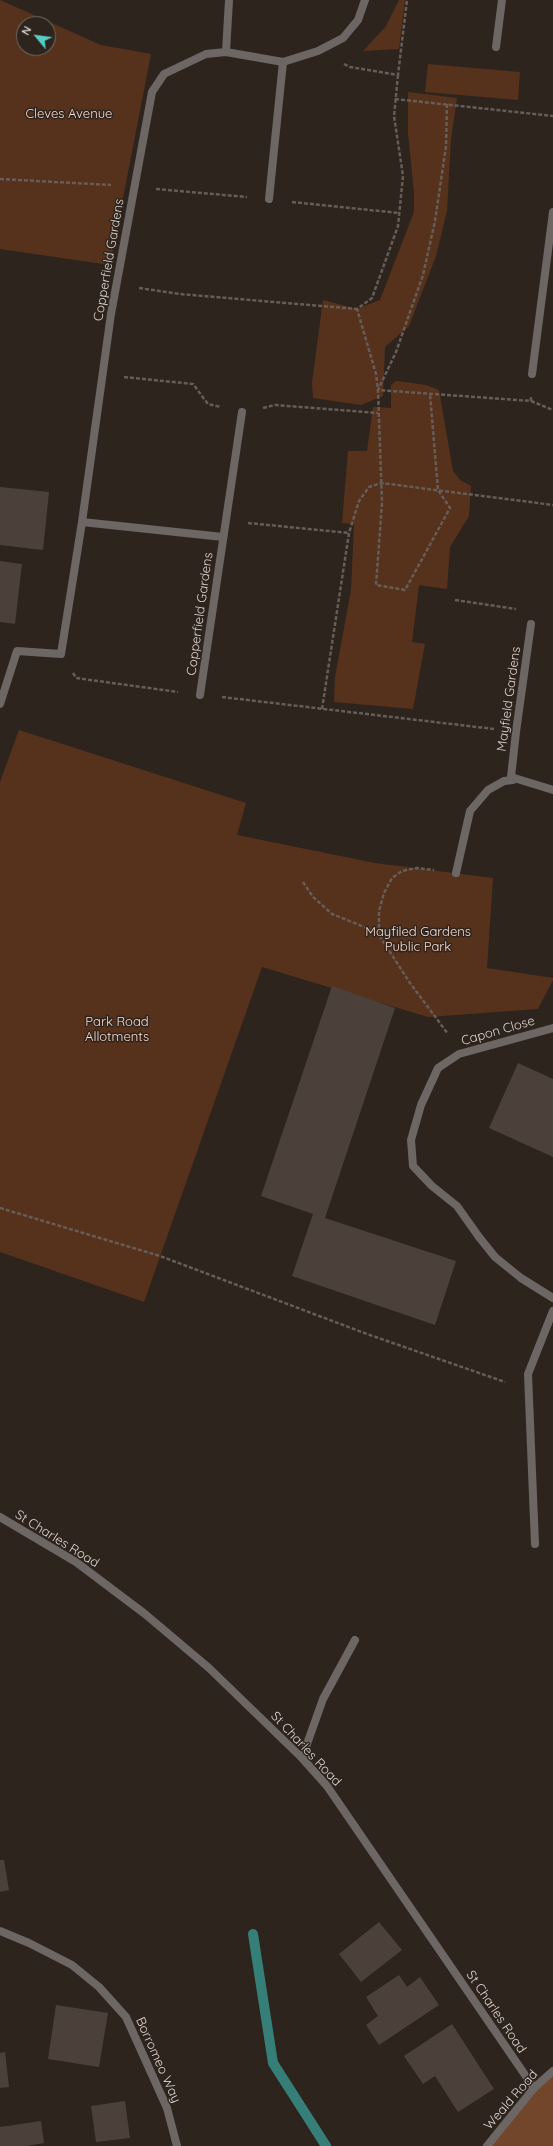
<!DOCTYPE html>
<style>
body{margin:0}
#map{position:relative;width:553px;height:2146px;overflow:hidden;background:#2e241e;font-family:Quicksand,sans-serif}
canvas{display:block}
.north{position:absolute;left:16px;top:16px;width:40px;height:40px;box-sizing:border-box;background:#2e241e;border:1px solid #746b66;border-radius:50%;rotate:299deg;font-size:11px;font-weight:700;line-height:16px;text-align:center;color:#dcd5d1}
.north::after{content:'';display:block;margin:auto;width:14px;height:18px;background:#56cec3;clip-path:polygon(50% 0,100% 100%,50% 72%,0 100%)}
</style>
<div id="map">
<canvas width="553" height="2146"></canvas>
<div class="north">N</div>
</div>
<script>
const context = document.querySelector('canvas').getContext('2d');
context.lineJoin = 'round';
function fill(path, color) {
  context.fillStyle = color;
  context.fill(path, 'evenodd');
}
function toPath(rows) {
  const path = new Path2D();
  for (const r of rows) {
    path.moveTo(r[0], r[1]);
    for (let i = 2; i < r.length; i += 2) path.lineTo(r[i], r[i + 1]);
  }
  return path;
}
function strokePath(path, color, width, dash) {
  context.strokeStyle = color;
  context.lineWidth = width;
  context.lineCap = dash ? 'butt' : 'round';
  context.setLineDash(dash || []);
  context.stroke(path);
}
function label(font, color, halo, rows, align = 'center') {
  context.font = font + ' Quicksand,sans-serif';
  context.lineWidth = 3;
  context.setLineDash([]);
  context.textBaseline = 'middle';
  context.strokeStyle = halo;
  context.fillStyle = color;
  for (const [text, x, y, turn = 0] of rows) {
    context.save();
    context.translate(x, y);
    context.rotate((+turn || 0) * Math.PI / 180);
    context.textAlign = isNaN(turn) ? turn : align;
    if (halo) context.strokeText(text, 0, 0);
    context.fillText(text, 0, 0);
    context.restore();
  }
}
fill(toPath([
 [0,0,101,45,151,54,110,265,0,249],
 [24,24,48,24,48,48,24,48],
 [399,0,405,0,399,49,363,51,386,26],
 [428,64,520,72,518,100,425,92],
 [408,92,457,98,451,139,447,211,436,256,409,326,385,347,383,396,361,405,313,398,312,383,323,300,357,309,380,300,414,212,414,193,408,133],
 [396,381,426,385,439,390,453,471,460,480,471,486,469,516,450,547,447,589,419,585,412,642,425,644,413,709,334,702,335,677,351,590,354,524,342,523,348,451,367,451,373,407,391,408,391,385],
 [19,730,246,803,237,835,375,863,493,878,487,968,553,978,553,980,538,1009,428,1017,262,967,144,1302,0,1252,0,782]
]), '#56321c');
fill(toPath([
 [553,2071,553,2146,487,2146]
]), '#72462a');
strokePath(toPath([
 [253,1934,273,2063,326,2146]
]), '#357f78', 10);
fill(toPath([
 [0,487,49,492,43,550,0,545],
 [0,561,22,564,15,624,0,622],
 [332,986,395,1008,325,1218,456,1261,435,1325,292,1276,313,1214,261,1196],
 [518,1063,553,1079,553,1157,489,1128],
 [0,1860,4,1860,9,1890,0,1892],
 [379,1922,402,1950,361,1982,339,1954],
 [399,1975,407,1987,420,1977,439,2005,379,2045,366,2025,378,2016,366,1997],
 [56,2005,108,2013,99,2067,48,2059],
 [452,2024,494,2089,458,2112,435,2076,423,2084,404,2056],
 [5,2052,9,2087,0,2088,0,2053],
 [125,2101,130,2138,96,2142,91,2106],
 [41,2121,44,2143,26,2146,0,2146,0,2127]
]), '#4c413a');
strokePath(toPath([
 [344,64,350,67,398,75,407,0],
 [398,75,394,116,403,176,398,226,372,298,357,309,376,374,378,390,382,503,376,585,405,590,450,508,438,490,430,394],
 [395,99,553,116],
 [447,104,446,146,435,221,423,275,396,352,378,390,531,401,531,397],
 [0,179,111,185],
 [156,189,247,197],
 [292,202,399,213],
 [139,288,180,294,357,309],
 [124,377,193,384,208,404,221,407],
 [531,401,553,410],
 [263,408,275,405,378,413],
 [248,523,349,533],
 [455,600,516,609],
 [73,673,76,678,178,692],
 [222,697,494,729],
 [322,709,349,533,359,501,369,487,381,483,553,505],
 [303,882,313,897,332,914,372,930,379,935,410,983,448,1034],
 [379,934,379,911,384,893,392,878,402,871,417,868,434,870],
 [0,1208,160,1256,367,1334,505,1382]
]), '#665d58', 2.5, [4, 2]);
strokePath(toPath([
 [496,47,502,0],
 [479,1237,495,1257,521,1278,553,1298],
 [535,1544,528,1374,553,1311]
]), '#6c6764', 8);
strokePath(toPath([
 [226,52,229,0],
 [269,199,283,62],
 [532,374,553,212],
 [82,522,223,537],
 [200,695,242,412],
 [0,704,17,651,61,654,82,522,111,314,152,92,164,74,206,54,226,52,283,62,318,51,343,38,358,20,365,0],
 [511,777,553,790],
 [456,873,470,811,488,790,504,781,513,780,511,777,516,732,531,624],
 [479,1237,457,1206,432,1186,413,1166,411,1140,421,1105,438,1068,459,1054,553,1028],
 [0,1517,76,1562,145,1614,209,1668,302,1758,327,1786,534,2088],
 [302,1758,323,1699,355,1640],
 [0,1931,29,1943,72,1965,99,1987,126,2017,167,2108,177,2146]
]), '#6c6764', 8);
strokePath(toPath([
 [487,2146,534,2088,553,2071]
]), '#6c6764', 8);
label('13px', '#fbdccb', '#2e241e', [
 ["Cleves Avenue",69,114],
 ["Mayfiled Gardens",418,932],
 ["Public Park",418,947],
 ["Park Road",117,1022],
 ["Allotments",117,1037]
]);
label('13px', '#dcd5d1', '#2e241e', [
 ["Copperfield Gardens",109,260,-80],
 ["Copperfield Gardens",200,614,-82],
 ["Mayfield Gardens",509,699,-82],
 ["Capon Close",498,1031,-16],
 ["St Charles Road",57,1539,32],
 ["St Charles Road",306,1749,47],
 ["St Charles Road",496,2012,56],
 ["Borromeo Way",158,2060,66],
 ["Weald Road",511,2100,-49]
]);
</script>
